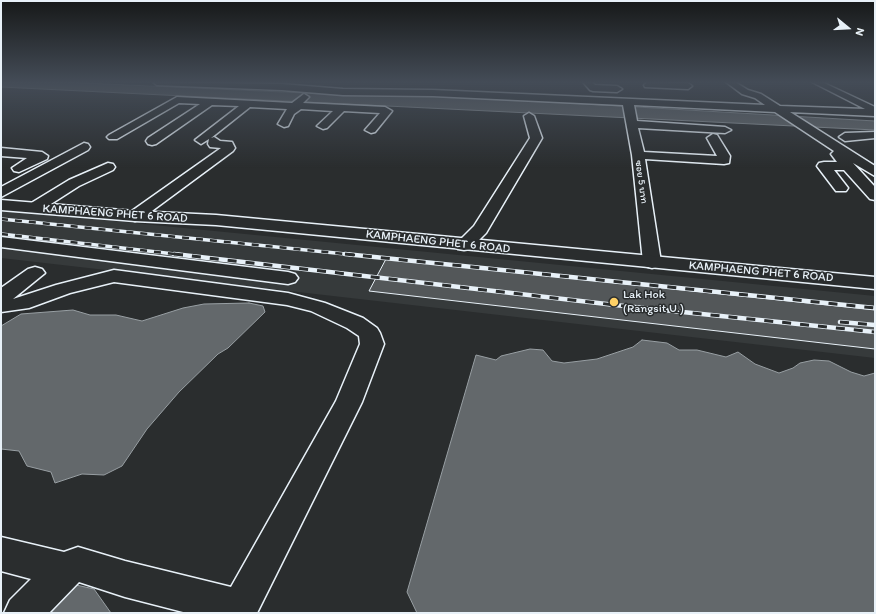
<!DOCTYPE html>
<meta charset="utf-8">
<style>
body{margin:0}
#map{position:relative;width:876px;height:614px;overflow:hidden;background:#2a2d2e;font-family:Itim,sans-serif}
canvas{display:block}
.frame{position:absolute;inset:0;border:2px solid #e8f1f8;pointer-events:none}
.north{position:absolute;left:828px;top:8px;width:40px;height:40px;-webkit-text-stroke:3px #2a2d2e;paint-order:stroke;rotate:108deg;font-size:11px;font-weight:700;line-height:16px;text-align:center;color:#e8f1f8}
.north::after{content:'';display:block;margin:auto;width:14px;height:18px;background:#e8f1f8;clip-path:polygon(50% 0,100% 100%,50% 72%,0 100%)}
</style>
<div id="map">
<canvas width="876" height="614"></canvas>
<div class="frame"></div>
<div class="north">N</div>
</div>
<script>
const context = document.querySelector('canvas').getContext('2d');
context.lineJoin = 'round';
function fill(path, color) {
  context.fillStyle = color;
  context.fill(path, 'evenodd');
}
function toPath(rows) {
  const path = new Path2D();
  for (const r of rows) {
    path.moveTo(r[0], r[1]);
    for (let i = 2; i < r.length; i += 2) path.lineTo(r[i], r[i + 1]);
  }
  return path;
}
function strokePath(path, color, width, dash) {
  context.strokeStyle = color;
  context.lineWidth = width;
  context.lineCap = dash ? 'butt' : 'round';
  context.setLineDash(dash || []);
  context.stroke(path);
}
function label(font, color, halo, rows, align = 'center') {
  context.font = font + ' Itim,"Playpen Sans Thai",sans-serif';
  context.lineWidth = 3;
  context.setLineDash([]);
  context.textBaseline = 'middle';
  context.strokeStyle = halo;
  context.fillStyle = color;
  for (const [text, x, y, turn = 0] of rows) {
    context.save();
    context.translate(x, y);
    context.rotate((+turn || 0) * Math.PI / 180);
    context.textAlign = isNaN(turn) ? turn : align;
    if (halo) context.strokeText(text, 0, 0);
    context.fillText(text, 0, 0);
    context.restore();
  }
}
fill(toPath([
 [1,210,875,296,875,358,1,258]
]), '#363a3b');
const water = toPath([
 [1,82,62,82,326,94,432,95,875,121,875,130,1,87,1,82],
 [249,303,263,306,265,312,228,348,218,354,179,392,147,429,122,466,104,475,82,474,55,483,51,472,27,466,19,451,1,449,1,326,21,314,73,310,90,315,116,315,142,321,183,308,204,304,249,303],
 [642,340,667,343,679,350,697,350,726,357,738,352,755,364,779,373,793,368,800,363,814,360,829,361,851,372,864,376,875,373,875,613,417,613,407,592,476,355,496,360,501,356,530,349,543,350,552,361,564,363,597,359,633,347,642,340],
 [76,585,94,589,111,613,47,613,61,594,76,585]
]);
fill(water, '#63686b');
strokePath(water, '#989fa3', 1);
const building = toPath([
 [386,259,875,310,875,349,369,291,386,259]
]);
fill(building, '#535759');
strokePath(building, '#e8f1f8', 1);
const minor = toPath([
 [153,82,282,84,343,89,433,90,765,105,755,98,742,94,726,82,735,82,748,90,761,94,780,106,865,109,812,82,822,82,875,107,875,116,790,112,875,166,875,176,853,163,875,187,875,200,870,199,844,170,834,170,848,188,846,191,836,191,817,166,819,163,824,162,837,162,831,154,834,151,775,112,634,105,637,121,725,127,731,130,725,133,638,128,644,152,717,156,707,138,713,134,717,135,730,156,729,163,724,164,645,159,661,262,659,266,652,268,645,266,643,262,632,155,623,105,433,96,343,95,282,90,157,85,153,82],
 [583,82,592,82,595,85,617,86,622,89,617,92,593,91,590,90,583,82],
 [648,82,688,83,692,86,688,89,645,87,644,85,648,82],
 [304,94,309,97,303,103,385,107,392,111,375,132,371,133,365,130,380,113,344,111,327,128,323,129,317,126,333,111,301,109,294,114,288,126,284,127,278,124,287,109,250,107,211,138,214,137,220,141,232,142,235,148,233,151,141,219,135,221,129,219,127,216,129,213,221,148,210,147,208,144,209,139,201,144,195,140,239,106,212,105,156,144,152,145,148,144,146,141,148,138,200,104,179,103,117,139,109,139,107,137,109,135,177,97,292,103,304,94],
 [529,113,534,116,542,138,486,233,470,249,464,250,458,249,455,245,474,226,530,138,524,116,529,113],
 [875,132,875,138,845,141,839,137,845,133,875,132],
 [84,143,88,144,90,147,88,150,1,197,1,187,84,143],
 [1,148,42,152,48,156,47,159,19,172,14,171,12,168,27,158,1,156,1,148],
 [108,163,113,164,115,167,113,170,79,186,40,211,28,211,26,208,28,205,69,180,108,163],
 [1,237,288,272,295,274,298,278,295,282,288,284,1,247,1,237],
 [35,267,42,269,45,273,13,299,56,285,114,270,288,293,325,303,363,318,377,328,380,333,384,344,362,402,257,613,187,613,125,597,79,582,49,613,4,613,10,600,31,579,1,571,1,537,64,552,78,547,125,561,231,587,336,401,360,344,359,336,347,328,311,311,287,305,114,282,70,293,29,308,1,312,1,288,28,269,35,267]
]);
const major = toPath([
 [1,200,135,211,216,215,875,277,875,289,216,225,135,221,1,210,1,200]
]);
strokePath(minor, '#e8f1f8', 3);
strokePath(major, '#e8f1f8', 3);
fill(minor, '#2a2d2e');
fill(major, '#2a2d2e');
const railFar1 = toPath([
 [1,219,355,255],
 [1,234,183,255]
]);
const rail = toPath([
 [174,254,615,305,875,332],
 [345,254,875,308],
 [840,322,875,325]
]);
strokePath(railFar1, '#e8f1f8', 3.5);
strokePath(rail, '#e8f1f8', 4.5);
strokePath(railFar1, '#2a2d2e', 2.5, [7]);
strokePath(rail, '#2a2d2e', 3, [9]);
const sky = context.createLinearGradient(0, 0, 0, 168);
sky.addColorStop(0, '#171919');
sky.addColorStop(0.49, '#444c57');
sky.addColorStop(1, '#444c5700');
context.fillStyle = sky;
context.fillRect(0, 0, 876, 168);
for (const [x, y, r, color] of [
 [614,302,5,"#ffd166"]
]) {
  const dot = new Path2D();
  dot.arc(x, y, r, 0, 2 * Math.PI);
  context.fillStyle = color;
  context.fill(dot);
  strokePath(dot, '#2a2d2e', 1.5);
}
label('10px', '#e8f1f8', '#2a2d2e', [
 ["ซอย 5 บาท",641,182,82]
]);
label('12px', '#e8f1f8', '#2a2d2e', [
 ["KAMPHAENG PHET 6 ROAD",115,214,4],
 ["KAMPHAENG PHET 6 ROAD",438,242,6],
 ["KAMPHAENG PHET 6 ROAD",761,272,5]
]);
label('12px', '#e8f1f8', '#2a2d2e', [
 ["Lak Hok",623,295],
 ["(Rangsit U.)",623,309]
], 'left');
</script>
